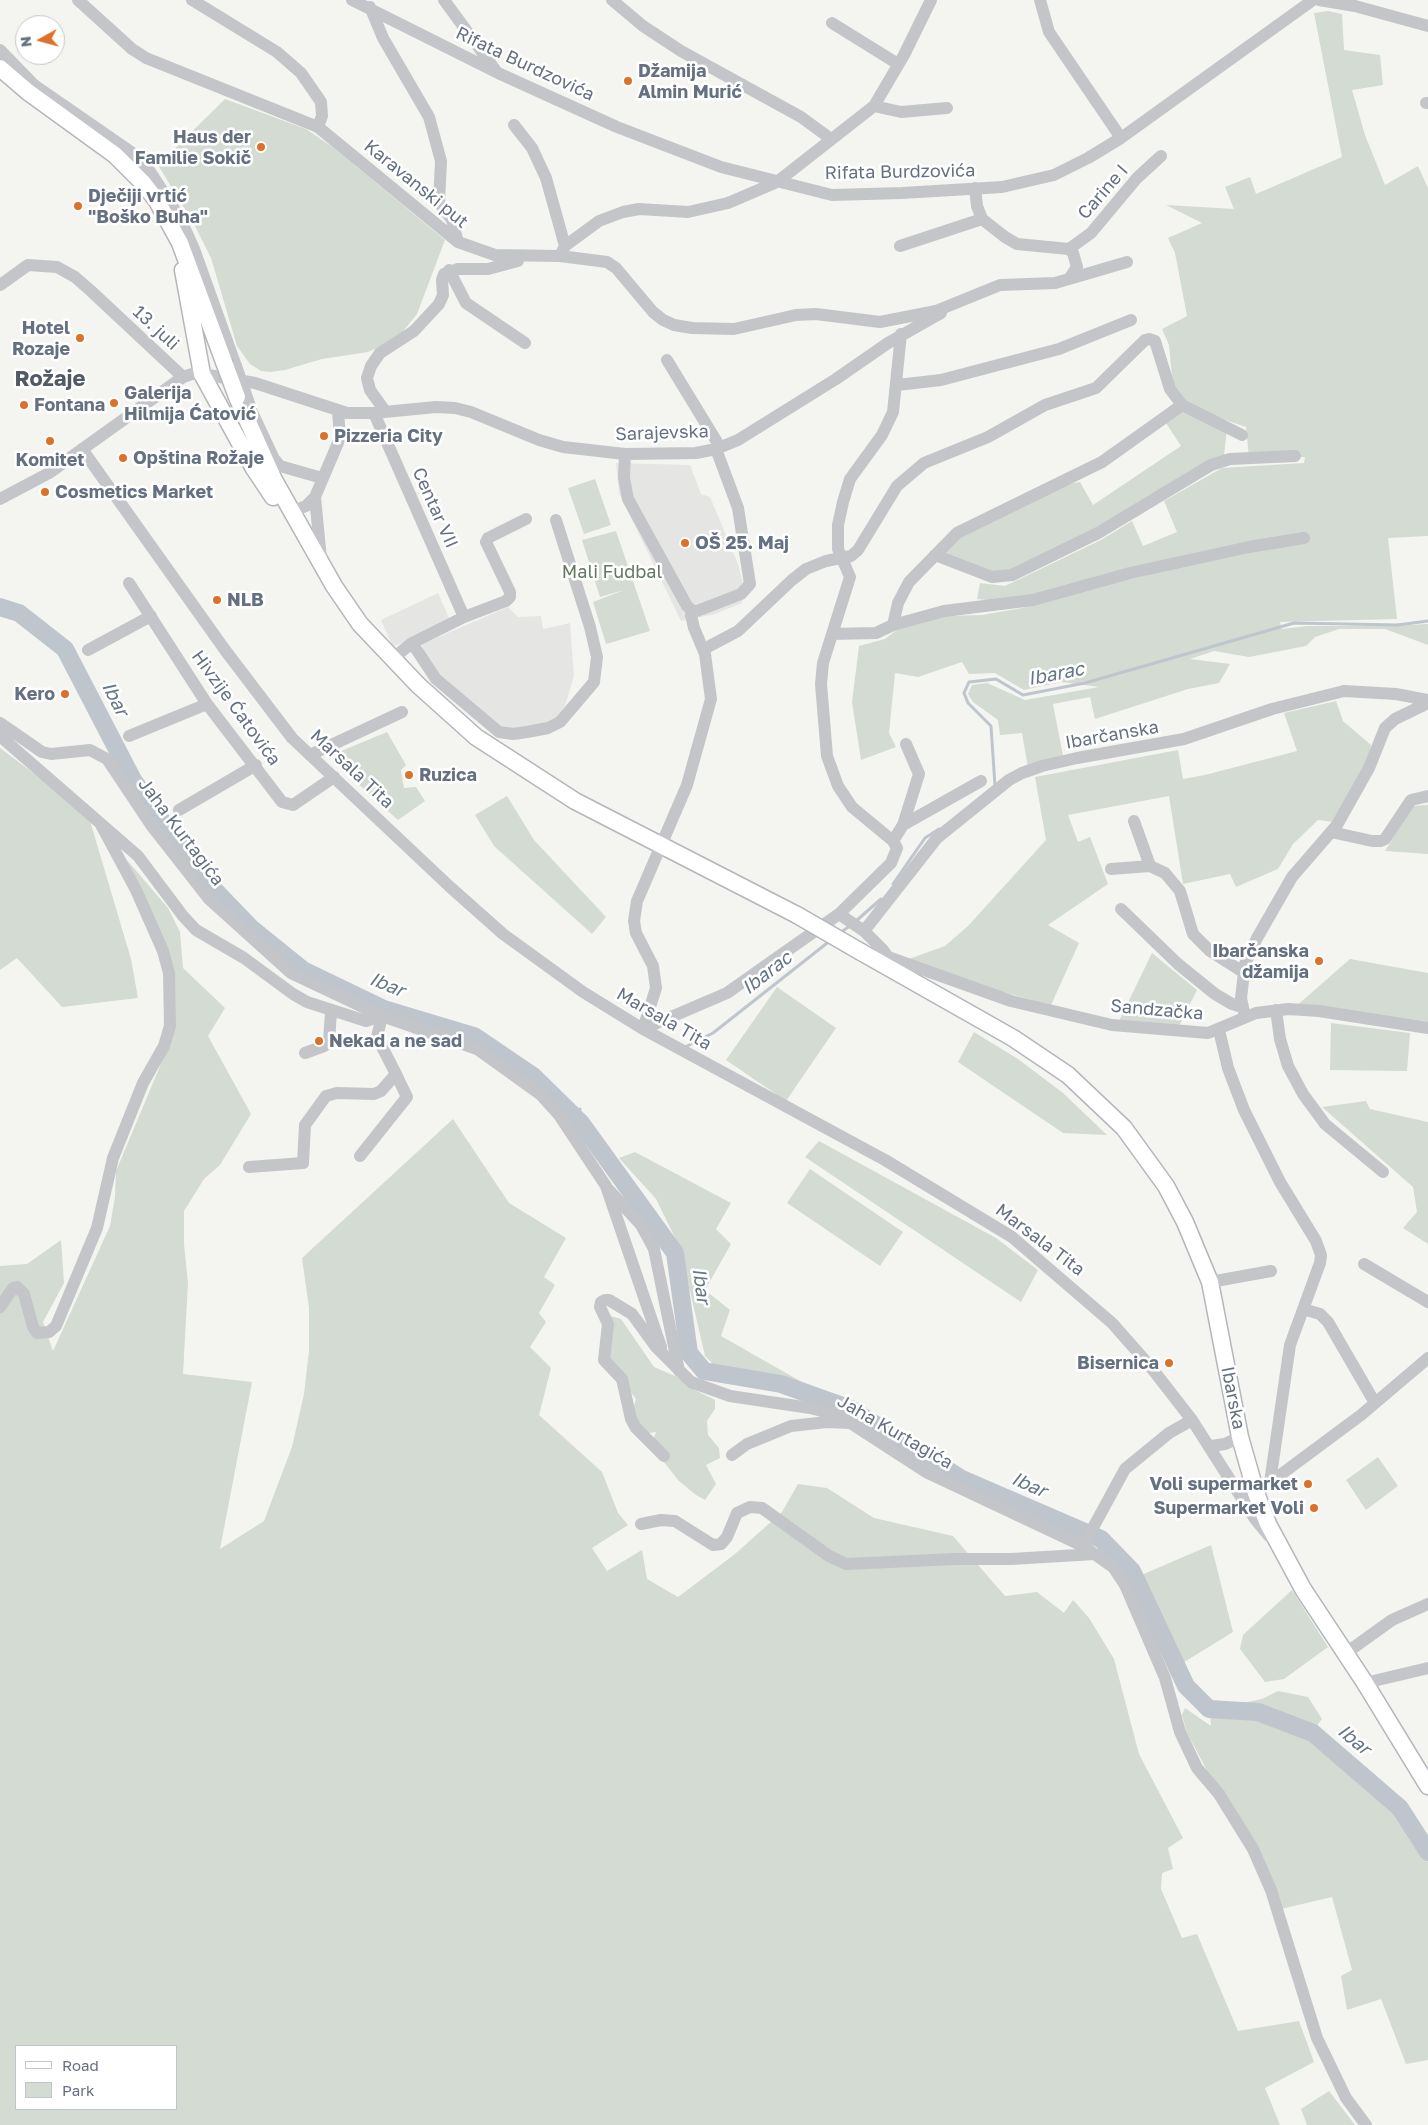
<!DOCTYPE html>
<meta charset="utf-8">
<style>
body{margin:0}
#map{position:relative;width:1428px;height:2125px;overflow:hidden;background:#f4f5f1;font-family:"Golos Text",sans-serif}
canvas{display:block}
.legend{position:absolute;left:15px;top:2045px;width:162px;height:65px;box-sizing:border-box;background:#fff;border:1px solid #c1c6cd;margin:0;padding:6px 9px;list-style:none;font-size:15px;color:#657081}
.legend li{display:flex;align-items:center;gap:10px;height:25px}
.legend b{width:25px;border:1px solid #c1c6cd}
.north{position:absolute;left:15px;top:15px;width:50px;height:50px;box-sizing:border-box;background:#fff;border:1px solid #c1c6cd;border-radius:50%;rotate:263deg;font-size:14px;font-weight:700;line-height:20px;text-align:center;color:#657081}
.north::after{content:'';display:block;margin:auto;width:18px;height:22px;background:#dc7229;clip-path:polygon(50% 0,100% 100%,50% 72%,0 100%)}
</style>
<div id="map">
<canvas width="1428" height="2125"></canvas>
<ul class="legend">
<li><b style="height:6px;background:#fff"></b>Road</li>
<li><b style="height:14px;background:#d4dbd2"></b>Park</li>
</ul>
<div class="north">N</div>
</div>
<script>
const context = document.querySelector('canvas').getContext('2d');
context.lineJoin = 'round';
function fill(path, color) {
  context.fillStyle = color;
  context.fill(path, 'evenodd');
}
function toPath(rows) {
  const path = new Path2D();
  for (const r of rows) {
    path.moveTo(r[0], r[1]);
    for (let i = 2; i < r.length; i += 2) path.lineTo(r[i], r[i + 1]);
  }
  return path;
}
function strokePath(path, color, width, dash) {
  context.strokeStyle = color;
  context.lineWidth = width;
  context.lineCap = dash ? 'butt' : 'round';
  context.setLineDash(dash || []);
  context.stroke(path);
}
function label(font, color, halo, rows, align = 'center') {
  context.font = font + ' "Golos Text",sans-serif';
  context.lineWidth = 5;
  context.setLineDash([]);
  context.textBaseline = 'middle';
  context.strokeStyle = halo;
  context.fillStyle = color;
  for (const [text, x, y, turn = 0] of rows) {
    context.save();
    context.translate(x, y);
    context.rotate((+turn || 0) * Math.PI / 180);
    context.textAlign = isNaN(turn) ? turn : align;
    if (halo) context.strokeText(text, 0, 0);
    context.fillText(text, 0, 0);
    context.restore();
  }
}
fill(toPath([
 [616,463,690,465,701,494,710,497,738,564,745,591,742,603,715,614,681,621,619,493],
 [438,593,450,620,393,647,381,620],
 [508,607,518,617,541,616,543,629,570,623,574,676,565,706,549,727,498,736,428,677,422,644]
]), '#e5e6e4');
fill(toPath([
 [1328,11,1342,14,1344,50,1380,55,1383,85,1352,90,1365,135,1385,185,1418,166,1428,188,1428,536,1388,538,1397,619,1280,622,1282,629,1308,626,1386,626,1428,624,1428,645,1385,629,1339,629,1315,637,1306,646,1249,657,1214,651,1190,659,1230,664,1219,683,1188,689,1095,719,1090,697,1053,704,1064,761,1028,768,1022,733,1000,735,998,720,973,702,968,694,972,685,987,683,1025,700,1099,687,1061,682,1024,690,995,673,969,674,962,662,918,677,895,673,889,733,896,747,861,760,852,702,859,646,885,639,898,629,944,616,982,615,1022,608,1117,582,1309,536,1014,603,977,599,980,583,1005,586,1101,540,1132,521,1143,546,1177,532,1164,501,1222,468,1304,463,1305,457,1249,458,1246,427,1182,405,1173,386,1169,345,1162,329,1187,316,1175,253,1168,238,1202,223,1166,205,1234,209,1225,187,1250,177,1256,194,1342,157,1314,13],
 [225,99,306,129,334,148,445,240,417,314,396,340,368,352,322,359,285,370,270,372,261,371,250,364,237,346,211,258,195,226,158,165],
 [1178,409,1227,429,1224,456,1096,531,1024,566,994,575,946,553,956,538,1069,484,1080,482,1093,505,1181,446,1164,420],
 [595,479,611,525,584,534,568,488],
 [616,531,650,631,606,644,593,602,624,590,600,597,582,540],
 [1336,701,1343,721,1371,745,1365,773,1334,822,1318,820,1293,844,1278,869,1236,887,1230,874,1183,884,1169,796,1068,815,1078,842,1090,837,1108,884,1048,925,1079,943,1051,1005,992,989,906,960,945,946,968,926,1046,840,1035,777,1178,750,1183,779,1205,775,1297,751,1284,713],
 [387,732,406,765,401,770,404,788,416,787,425,801,398,820,347,774,333,757,334,754],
 [0,748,88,814,131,959,138,998,62,1007,17,958,0,970],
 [507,796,534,840,606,917,592,934,494,846,475,815],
 [1428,805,1428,854,1385,851,1412,806],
 [127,860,168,908,180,932,183,968,225,1008,208,1036,251,1114,220,1165,204,1179,184,1211,184,1244,188,1283,183,1374,252,1382,220,1549,264,1521,292,1447,304,1394,309,1351,309,1308,302,1258,453,1119,509,1203,566,1238,544,1277,555,1285,539,1313,546,1322,530,1347,551,1368,539,1415,602,1472,618,1513,628,1525,592,1548,607,1571,642,1550,647,1579,678,1597,735,1554,782,1512,798,1484,827,1488,874,1518,953,1536,1005,1596,1037,1592,1064,1613,1073,1600,1089,1618,1114,1659,1139,1754,1183,1838,1168,1848,1173,1869,1162,1873,1161,1889,1182,1938,1197,1934,1238,2031,1299,2021,1314,2062,1265,2088,1280,2125,0,2125,0,1266,27,1264,61,1240,64,1283,43,1322,53,1351,110,1226,115,1197,116,1171,168,1047,165,966],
 [16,2046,176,2046,176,2109,16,2109],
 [1152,953,1197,990,1177,1030,1118,1023],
 [1350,959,1428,973,1428,1028,1294,1008],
 [777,987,836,1028,786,1101,726,1060],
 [1331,1023,1410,1033,1407,1071,1330,1070],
 [974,1032,1018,1059,1063,1093,1107,1135,1063,1133,958,1062],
 [1366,1101,1370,1109,1428,1122,1428,1244,1403,1228,1417,1212,1413,1187,1322,1107],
 [819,1141,996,1238,1038,1270,1021,1302,805,1157],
 [635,1152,731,1203,716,1229,731,1244,705,1290,730,1310,721,1336,809,1386,715,1366,705,1356,680,1248,656,1199,619,1158],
 [810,1169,903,1232,880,1266,787,1203],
 [604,1314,621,1319,654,1367,682,1379,695,1390,715,1400,715,1409,707,1421,708,1435,719,1448,720,1458,706,1465,716,1484,705,1500,696,1495,679,1481,651,1446,656,1432,642,1434,632,1413,636,1399,606,1359],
 [1378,1457,1398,1486,1366,1510,1346,1480],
 [1211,1545,1233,1632,1181,1664,1139,1576],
 [1292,1590,1328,1647,1284,1679,1265,1682,1240,1649,1243,1635],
 [1278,1691,1308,1697,1322,1719,1314,1729,1261,1708,1227,1706,1262,1699],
 [1185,1708,1211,1726,1210,1713,1258,1718,1312,1737,1396,1809,1428,1862,1428,2060,1406,2064,1381,1999,1347,2010,1341,1976,1352,1970,1332,1897,1281,1909,1187,1733,1182,1715],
 [1329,2091,1355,2125,1307,2125,1301,2109]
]), '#d4dbd2');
strokePath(toPath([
 [995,786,991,726,968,703,964,693,969,682,996,679,1023,695,1085,683,1294,623,1397,625,1428,621],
 [893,884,925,838,939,829],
 [856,921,881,899],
 [840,933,851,925],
 [687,1046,713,1033,831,940],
 [574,1116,580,1109]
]), '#bec5cc', 3);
strokePath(toPath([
 [0,607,19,613,65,649,133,780,201,876,251,928,303,970,384,1009,474,1036,533,1076,581,1123,675,1253,689,1353,704,1371,781,1384,851,1409,962,1479,1101,1539,1132,1571,1186,1686,1209,1709,1258,1712,1313,1733,1400,1808,1428,1852]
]), '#bec5cc', 18);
const major = toPath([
 [0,68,28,92,115,155,143,183,157,201,180,243,224,362],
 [183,270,202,374,253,467,273,497],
 [237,397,274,480,334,586,360,624,418,685,476,737,575,801,797,915],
 [861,952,1013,1038,1068,1075,1124,1128,1166,1186,1185,1222,1210,1282,1240,1437,1256,1493,1268,1524,1303,1589,1365,1683,1428,1786]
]);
strokePath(major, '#b3b6bb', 19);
strokePath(toPath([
 [78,0,132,49,146,58,318,127,458,242,495,255,560,256,607,262,616,268,653,312,663,320,674,325,692,328,734,329,796,315,816,314,880,322,936,311,1000,285,1055,283,1069,279,1077,267,1073,253,1069,249,1017,244,1005,237,982,219,977,206,975,188],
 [192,0,277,52,301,73,321,102,322,116,318,127],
 [352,0,498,73,617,127,721,167,832,195,902,193,1002,187,1054,175,1088,158,1121,138,1313,0],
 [444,0,496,71],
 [612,0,643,26,681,51,801,117,831,139],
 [1040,0,1049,32,1121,138],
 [1319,0,1355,6,1428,26],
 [370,7,383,38,429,117,441,161,439,202,452,220,458,242],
 [832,23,898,64],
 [0,50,34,85,131,152,149,170,180,218,194,249,236,366],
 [1426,103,1428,103],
 [874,106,901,112,947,108],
 [514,125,532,148,546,178,565,246],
 [900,246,982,219],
 [1069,249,1091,233,1137,178,1161,156],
 [560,256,565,246,599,221,623,212,639,209,688,212,728,203,777,182,874,106,904,55,931,0],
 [449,270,466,303,525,343],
 [1069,279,1127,262],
 [0,285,28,265,57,267,75,277,91,291,183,377],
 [667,360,720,447],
 [897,385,941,380,1059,349,1131,320],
 [1182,405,1242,435],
 [385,411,370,390,367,378,371,366,380,353,414,331,439,304,443,295,442,280,444,274,458,269,488,269,518,261],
 [252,412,274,459,280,466,322,478],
 [374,413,464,617],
 [82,449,225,650,292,738,449,886,503,934,583,992,643,1029,885,1160,1012,1237,1112,1323,1150,1366,1192,1420,1255,1519,1269,1536],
 [625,454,624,478,628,499,687,606,693,611,697,611,741,594,750,584,738,508,716,449],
 [315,497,321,559],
 [0,499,49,473,183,377,192,374,202,374,255,383,347,413,374,413,436,407,455,408,471,412,539,440,563,447,625,454,696,453,716,449,738,440,836,379,888,343,941,313],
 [291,512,306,506,315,497,340,438,338,411],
 [935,555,992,577,1012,575,1098,533,1211,465,1230,459,1295,456],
 [129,583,207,704,282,802,293,805,334,777],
 [893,625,944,611,1033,600,1130,573,1249,547,1304,538],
 [412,643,436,679,499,732,513,734,527,732,548,728,560,722,594,682,597,657,590,627,556,520],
 [704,649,738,631,792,580,806,569,826,561,851,556,858,550,897,486,924,463,988,437,1045,405,1096,388,1145,340,1149,339,1155,341,1170,389,1182,405,1102,462,957,533,909,582,898,603,893,625,876,633,832,634],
 [88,650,151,616],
 [392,659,412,643,464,617,506,601,510,597,510,592,486,542,488,538,526,519],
 [0,723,42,752,51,754,90,750,107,759,151,825,209,899,291,973,382,1016,477,1049,541,1095,559,1115,606,1186,661,1347],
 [0,736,138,856,183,916,196,930,244,958,293,994,307,1002,366,1021,382,1016],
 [129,736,207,704],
 [310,755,402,712],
 [179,810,256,765],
 [1134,821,1150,866],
 [903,825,981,781],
 [1331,832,1372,841,1381,841,1385,839,1411,800,1428,796],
 [893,841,903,825,919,774,906,744],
 [1111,869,1150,866,1165,873,1180,891,1193,934,1210,951,1243,972],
 [1121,909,1178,964,1215,994,1232,1004,1242,1007],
 [839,914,891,863,897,848,893,841,852,807,838,786,827,756,821,684,823,663,850,577,838,549,838,525,843,502,850,479,882,435,893,412,901,334],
 [864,931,937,838,1009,780,1022,773,1042,766,1077,758,1184,739,1272,709,1344,691,1396,694,1428,700],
 [888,957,1011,1001,1112,1025,1208,1033,1256,1013,1288,1009,1319,1011,1428,1028],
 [1276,1010,1280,1039,1288,1066,1303,1094,1325,1124,1383,1172],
 [1245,1017,1241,998,1245,964,1257,938,1292,877,1337,825,1369,768,1385,728,1395,719,1428,703],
 [643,1029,656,988,653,966,636,933,634,921,637,901,687,785,711,699,705,654,694,628,691,615,693,611],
 [643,1029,727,993,839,914,864,931,883,950,888,957,883,964],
 [1219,1030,1228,1068,1244,1110,1280,1182,1316,1241,1321,1255,1320,1263,1290,1345,1270,1482],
 [305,1053,324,1046,329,1042,331,1011],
 [360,1156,407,1097,396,1074],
 [249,1167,303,1163,305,1125,326,1096,337,1093,374,1094,381,1091,396,1074,377,1037,382,1016],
 [609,1190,641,1225,654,1249,679,1371],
 [1364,1264,1428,1302],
 [1210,1282,1271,1271],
 [0,1307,13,1288,17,1287,24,1294,33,1327,37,1333,49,1332,56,1326,97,1228,113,1158,143,1083,164,1046,170,1026,169,973,163,951,136,890,100,823],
 [1303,1309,1320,1314,1328,1322,1375,1403],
 [1211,1446,1225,1444,1240,1437],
 [732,1455,747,1444,791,1426,827,1422,850,1423],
 [664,1456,636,1428,631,1419,622,1379,604,1360,608,1324,600,1307,601,1302,605,1300,609,1300,632,1314,656,1347,691,1382,730,1396,810,1408,838,1415,926,1472,1083,1546,1113,1567,1125,1585,1165,1678,1180,1732,1197,1768,1219,1794,1253,1849,1271,1890,1317,2038,1346,2098,1366,2125],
 [1248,1496,1256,1493,1361,1415,1428,1358],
 [641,1524,661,1520,675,1521,713,1545,721,1544,727,1537,737,1513,750,1507,762,1508,829,1556,846,1564,955,1559,1011,1559,1095,1554],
 [1083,1546,1125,1469,1169,1433,1192,1420],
 [1346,1653,1392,1620,1428,1604],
 [1365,1683,1428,1668]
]), '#c3c5c9', 12);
strokePath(major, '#fff', 16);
const majorBridge = toPath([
 [224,362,237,397],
 [797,915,861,952]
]);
strokePath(majorBridge, '#b3b6bb', 19, []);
strokePath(toPath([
 [236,366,250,406]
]), '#c3c5c9', 12);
strokePath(majorBridge, '#fff', 16);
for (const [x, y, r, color] of [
 [628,81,5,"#dc7229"],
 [261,147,5,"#dc7229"],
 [78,206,5,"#dc7229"],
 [80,338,5,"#dc7229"],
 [114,403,5,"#dc7229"],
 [24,405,5,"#dc7229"],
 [324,436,5,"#dc7229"],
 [50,441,5,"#dc7229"],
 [123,458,5,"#dc7229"],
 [45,492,5,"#dc7229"],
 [685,543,5,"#dc7229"],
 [217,600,5,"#dc7229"],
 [65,694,5,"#dc7229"],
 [409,775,5,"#dc7229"],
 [1319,961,5,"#dc7229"],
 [319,1041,5,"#dc7229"],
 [1169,1363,5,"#dc7229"],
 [1308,1484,5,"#dc7229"],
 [1314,1508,5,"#dc7229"]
]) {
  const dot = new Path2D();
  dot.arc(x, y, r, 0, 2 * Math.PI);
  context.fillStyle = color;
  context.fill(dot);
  strokePath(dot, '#fff', 2);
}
label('18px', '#657081', '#fff', [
 ["Rifata Burdzovića",525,64,25],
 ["Rifata Burdzovića",900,172,-1],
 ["Karavanski put",416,184,39],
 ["Carine I",1103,192,-49],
 ["13. juli",156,328,43],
 ["Sarajevska",662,433,-2],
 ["Centar VII",435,508,66],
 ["Hivzije Ćatovića",236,708,54],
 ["Ibarčanska",1112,735,-10],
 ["Marsala Tita",352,769,43],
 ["Jaha Kurtagića",181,832,53],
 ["Sandzačka",1157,1010,5],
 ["Marsala Tita",664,1019,30],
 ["Marsala Tita",1040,1240,37],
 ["Ibarska",1233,1398,79],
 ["Jaha Kurtagića",895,1432,30]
]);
label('bold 18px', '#657081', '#fff', [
 ["Džamija",638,71],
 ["Almin Murić",638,92],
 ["Haus der",251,137,"right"],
 ["Familie Sokič",251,158,"right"],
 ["Dječiji vrtić",88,196],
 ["\"Boško Buha\"",88,217],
 ["Hotel",70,328,"right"],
 ["Rozaje",70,349,"right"],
 ["Galerija",124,393],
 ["Hilmija Ćatović",124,414],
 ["Fontana",34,405],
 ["Pizzeria City",334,436],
 ["Opština Rožaje",133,458],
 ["Komitet",50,460,"center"],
 ["Cosmetics Market",55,492],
 ["OŠ 25. Maj",695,543],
 ["NLB",227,600],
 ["Kero",55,694,"right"],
 ["Ruzica",419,775],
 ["Ibarčanska",1309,951,"right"],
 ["džamija",1309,972,"right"],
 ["Nekad a ne sad",329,1041],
 ["Bisernica",1159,1363,"right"],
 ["Voli supermarket",1298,1484,"right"],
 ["Supermarket Voli",1304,1508,"right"]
], 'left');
label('18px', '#647863', '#fff', [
 ["Mali Fudbal",612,572]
]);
label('italic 19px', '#657785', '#fff', [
 ["Ibarac",1056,674,-11],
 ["Ibar",115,699,63],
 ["Ibarac",767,973,-38],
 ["Ibar",387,985,22],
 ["Ibar",701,1286,82],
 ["Ibar",1029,1485,24],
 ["Ibar",1354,1740,40]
]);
label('bold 22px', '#525a66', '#fff', [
 ["Rožaje",50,379]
]);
</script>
